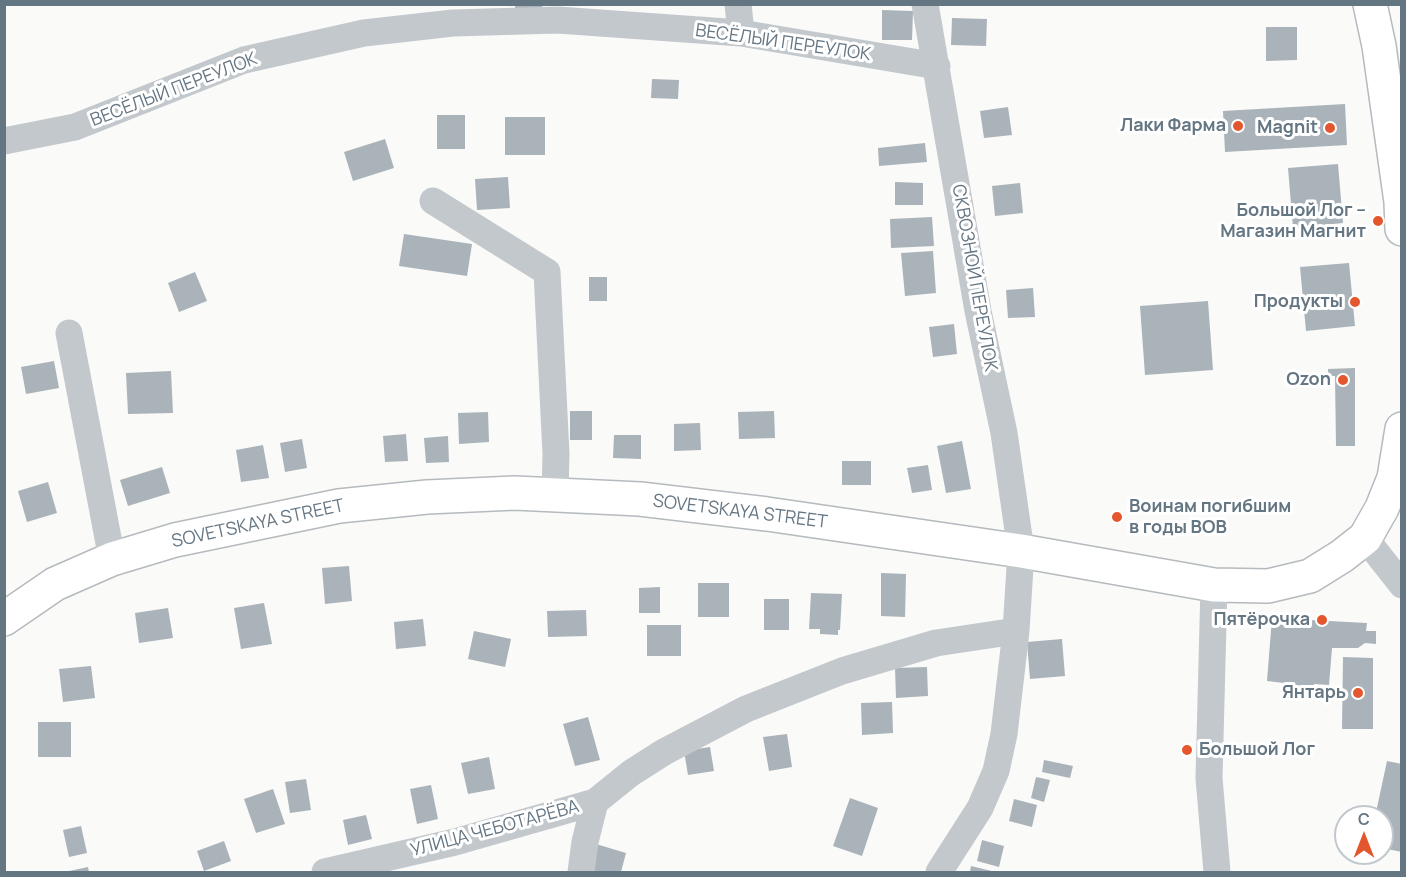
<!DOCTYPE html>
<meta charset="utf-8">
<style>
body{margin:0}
#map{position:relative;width:1406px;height:877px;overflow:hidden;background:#fafaf8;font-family:Manrope,sans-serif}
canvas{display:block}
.frame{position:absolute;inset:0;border:6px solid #657683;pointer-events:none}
.north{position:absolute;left:1334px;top:805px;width:60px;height:60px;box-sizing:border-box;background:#fff;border:2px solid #c1c8cd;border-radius:50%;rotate:0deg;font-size:16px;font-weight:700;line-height:24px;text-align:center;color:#657683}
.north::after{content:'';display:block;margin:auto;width:21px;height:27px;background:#e4572e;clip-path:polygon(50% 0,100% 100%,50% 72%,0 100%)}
</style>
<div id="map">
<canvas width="1406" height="877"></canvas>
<div class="frame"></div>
<div class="north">С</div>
</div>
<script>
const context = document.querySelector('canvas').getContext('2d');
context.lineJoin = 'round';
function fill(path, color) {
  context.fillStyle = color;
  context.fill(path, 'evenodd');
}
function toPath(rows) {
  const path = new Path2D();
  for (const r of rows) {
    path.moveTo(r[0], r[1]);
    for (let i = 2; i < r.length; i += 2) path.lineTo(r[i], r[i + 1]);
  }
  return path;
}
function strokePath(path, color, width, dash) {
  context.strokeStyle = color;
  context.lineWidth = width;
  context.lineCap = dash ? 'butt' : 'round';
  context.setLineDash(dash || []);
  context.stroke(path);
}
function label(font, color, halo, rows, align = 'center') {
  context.font = font + ' Manrope,sans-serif';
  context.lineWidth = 6;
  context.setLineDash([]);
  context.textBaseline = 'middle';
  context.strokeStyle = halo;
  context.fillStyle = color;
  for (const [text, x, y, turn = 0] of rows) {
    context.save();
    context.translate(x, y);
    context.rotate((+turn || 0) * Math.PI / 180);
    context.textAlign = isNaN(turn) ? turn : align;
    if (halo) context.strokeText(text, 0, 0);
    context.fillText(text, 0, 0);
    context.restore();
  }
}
fill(toPath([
 [515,4,542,4,543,11,515,12],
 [882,10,913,11,912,40,882,40],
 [952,18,987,19,986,46,951,45],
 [1266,27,1297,27,1297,60,1266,61],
 [652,79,679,80,678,99,651,98],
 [1345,104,1347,145,1225,152,1223,111],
 [1008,107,1012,135,984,138,980,111],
 [437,115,465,115,465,149,437,149],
 [505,117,545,117,545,155,505,155],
 [385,139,394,168,353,181,344,152],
 [925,143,927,162,879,166,878,148],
 [1338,164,1343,223,1293,228,1288,168],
 [508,177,510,208,477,210,475,179],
 [895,182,923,183,923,205,895,205],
 [1020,183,1023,213,995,216,992,186],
 [932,217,934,246,891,248,890,219],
 [404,234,472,244,467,276,399,266],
 [933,251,936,293,905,296,901,253],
 [1349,263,1355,326,1306,331,1300,267],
 [195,272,207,301,179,312,168,283],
 [589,277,607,277,607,301,589,301],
 [1033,288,1035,317,1008,318,1006,290],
 [1208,301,1213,370,1145,375,1140,306],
 [954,324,957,354,933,357,929,327],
 [54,361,59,388,26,394,21,367],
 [1355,368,1355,446,1336,446,1335,376,1328,376,1328,369],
 [171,371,173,413,128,414,126,373],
 [570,411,592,411,592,440,570,440],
 [774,411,775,438,739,439,738,412],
 [488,412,489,442,459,444,458,413],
 [700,423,701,450,674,451,674,424],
 [406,434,408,461,385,462,383,436],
 [614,435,641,435,641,459,613,458],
 [448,436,449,462,426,463,424,438],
 [302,439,307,468,285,472,280,443],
 [962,441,971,489,946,493,937,446],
 [263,445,269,478,241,482,236,450],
 [842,461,871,461,871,485,842,485],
 [928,465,932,490,912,493,907,468],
 [162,467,170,493,128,506,120,480],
 [48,482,57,513,27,522,18,491],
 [349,566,352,601,325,604,322,568],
 [881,573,906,574,905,617,881,616],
 [698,583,729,583,729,617,698,617],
 [660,587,660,613,639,613,639,588],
 [811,593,842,594,840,630,838,630,838,635,820,634,820,629,809,629],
 [764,599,789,599,789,630,764,630],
 [264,603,272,644,241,649,234,608],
 [168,608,173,638,139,643,135,613],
 [586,610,587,636,548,637,547,611],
 [1272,618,1367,623,1366,631,1376,631,1376,644,1365,643,1358,648,1332,648,1329,685,1314,684,1313,700,1284,698,1284,683,1267,681],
 [423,619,426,646,396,649,394,622],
 [647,625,681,625,681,656,647,656],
 [474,631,511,639,505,667,468,659],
 [1062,639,1065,676,1030,679,1027,642],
 [1343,657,1373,658,1373,729,1342,729],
 [91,666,95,698,63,702,59,669],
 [927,667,928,696,896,698,895,668],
 [892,702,893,733,862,735,861,703],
 [588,717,600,760,575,766,563,724],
 [38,722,71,722,71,757,38,757],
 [787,734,792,767,769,771,763,737],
 [710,747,714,771,688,775,684,751],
 [489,757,495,789,468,794,461,763],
 [1044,760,1073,766,1070,778,1042,772],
 [1387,761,1402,764,1402,852,1382,848,1382,817,1375,817],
 [1036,777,1050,780,1044,802,1031,798],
 [306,779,311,810,290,813,285,782],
 [431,785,438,819,417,824,410,789],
 [273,789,285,824,256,833,244,799],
 [850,798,878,808,862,856,833,846],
 [1014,799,1037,805,1032,827,1009,821],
 [366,815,372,839,348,845,343,820],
 [81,826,87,853,69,857,63,830],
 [982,840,1004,846,999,867,977,861],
 [224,841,231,861,204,871,197,851],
 [596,844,626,853,621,872,587,872],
 [971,866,996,872,970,872],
 [88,867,89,872,69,872,69,871]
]), '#aab3b9');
const major = toPath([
 [1370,4,1379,46,1401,202,1402,229],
 [4,619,55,584,112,559,175,540,339,506,427,497,515,493,640,499,767,514,1021,551,1214,585,1268,586,1310,576,1342,556,1365,538,1382,508,1394,478,1402,429]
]);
strokePath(major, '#b5babe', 36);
strokePath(toPath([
 [738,4,741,33],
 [925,4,978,311,1004,433,1021,551,1016,631,1004,734,996,771,980,808,939,872],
 [4,141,75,127,244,60,364,33,453,23,558,20,741,33,937,66],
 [433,201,547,272,556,454,555,495],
 [69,333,112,559],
 [1365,538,1402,585],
 [1214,585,1209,778,1217,872],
 [325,872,455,842,595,802,631,773,664,752,746,709,842,671,936,643,1016,631],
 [581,872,585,842,595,802]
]), '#c3c8cc', 27);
strokePath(major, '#fff', 33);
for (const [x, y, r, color] of [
 [1238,126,6,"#e4572e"],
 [1330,128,6,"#e4572e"],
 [1378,221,6,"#e4572e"],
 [1355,302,6,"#e4572e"],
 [1343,380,6,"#e4572e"],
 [1117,517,6,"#e4572e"],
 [1322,620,6,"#e4572e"],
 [1358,693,6,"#e4572e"],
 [1187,750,6,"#e4572e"]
]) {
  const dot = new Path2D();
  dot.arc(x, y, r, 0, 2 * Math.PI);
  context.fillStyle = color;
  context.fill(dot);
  strokePath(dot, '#fff', 2);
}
label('18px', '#657683', '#fff', [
 ["ВЕСЁЛЫЙ ПЕРЕУЛОК",783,43,8],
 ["ВЕСЁЛЫЙ ПЕРЕУЛОК",174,90,-21],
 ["СКВОЗНОЙ ПЕРЕУЛОК",974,278,80],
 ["SOVETSKAYA STREET",740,512,7],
 ["SOVETSKAYA STREET",258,524,-12],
 ["УЛИЦА ЧЕБОТАРЁВА",495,829,-15]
]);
label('bold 18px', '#657683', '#fff', [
 ["Лаки Фарма",1226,126],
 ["Magnit",1318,128],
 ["Большой Лог –",1366,211],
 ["Магазин Магнит",1366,232],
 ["Продукты",1343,302],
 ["Ozon",1331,380],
 ["Воинам погибшим",1129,507,"left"],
 ["в годы ВОВ",1129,528,"left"],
 ["Пятёрочка",1310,620],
 ["Янтарь",1346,693],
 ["Большой Лог",1199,750,"left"]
], 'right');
</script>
